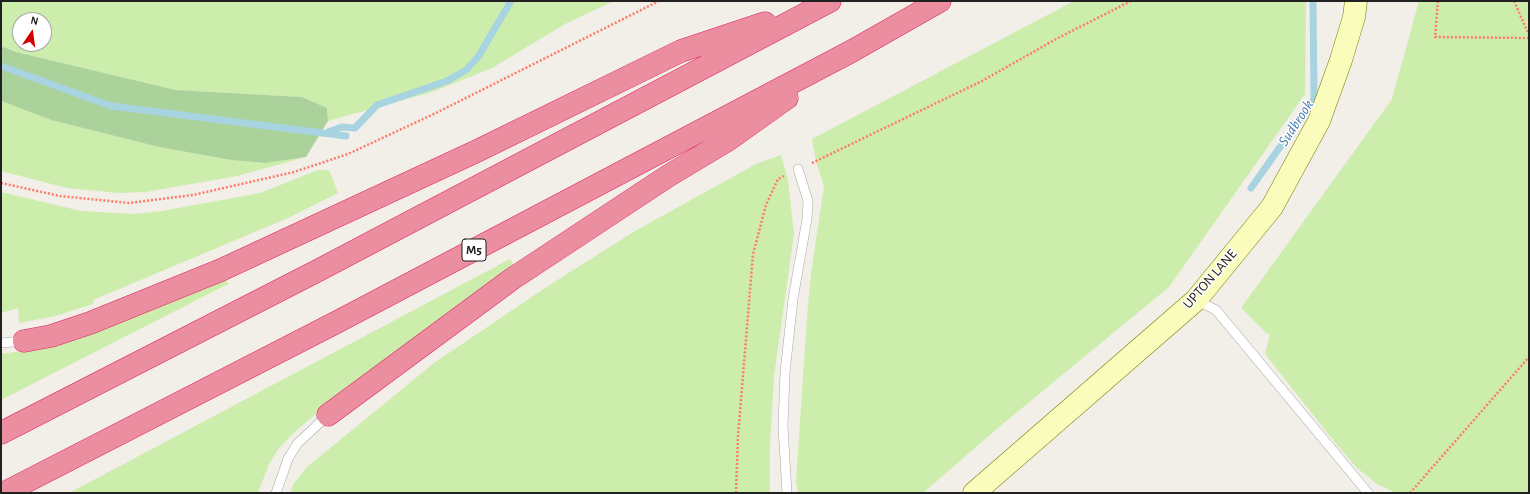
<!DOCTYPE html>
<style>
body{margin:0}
#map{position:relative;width:1530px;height:494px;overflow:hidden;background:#f2eee8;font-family:"Alegreya Sans",sans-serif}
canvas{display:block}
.frame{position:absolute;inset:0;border:2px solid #212121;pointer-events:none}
.north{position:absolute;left:12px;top:12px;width:40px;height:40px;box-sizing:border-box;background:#fff;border:1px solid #a6a6a6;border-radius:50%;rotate:13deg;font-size:11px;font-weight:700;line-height:16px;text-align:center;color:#212121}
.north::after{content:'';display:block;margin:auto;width:14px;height:18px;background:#d20002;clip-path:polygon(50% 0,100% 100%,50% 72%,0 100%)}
</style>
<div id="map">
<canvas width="1530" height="494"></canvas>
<div class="frame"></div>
<div class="north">N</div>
</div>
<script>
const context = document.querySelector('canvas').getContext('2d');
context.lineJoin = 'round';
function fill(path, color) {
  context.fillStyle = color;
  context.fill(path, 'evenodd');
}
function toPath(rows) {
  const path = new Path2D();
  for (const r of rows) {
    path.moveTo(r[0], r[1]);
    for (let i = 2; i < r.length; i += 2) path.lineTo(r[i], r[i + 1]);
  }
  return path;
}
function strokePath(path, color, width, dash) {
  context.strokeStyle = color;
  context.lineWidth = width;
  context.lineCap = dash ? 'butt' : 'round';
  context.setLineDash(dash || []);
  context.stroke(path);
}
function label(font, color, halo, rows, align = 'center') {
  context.font = font + ' "Alegreya Sans",sans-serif';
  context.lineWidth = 3;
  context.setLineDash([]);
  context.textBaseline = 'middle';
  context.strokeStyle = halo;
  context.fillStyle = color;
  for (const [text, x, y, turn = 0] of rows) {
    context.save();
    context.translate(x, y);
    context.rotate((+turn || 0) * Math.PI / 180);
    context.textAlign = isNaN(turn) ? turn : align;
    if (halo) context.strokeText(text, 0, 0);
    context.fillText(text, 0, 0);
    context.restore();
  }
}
fill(toPath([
 [1,1,614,1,565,24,492,68,432,92,328,121,327,108,302,97,176,90,16,52,1,46],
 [20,20,44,20,44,44,20,44],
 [1074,1,1306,1,1305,94,1169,287,999,427,923,493,798,493,796,481,807,317,811,274,824,186,816,162,812,139],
 [1419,1,1529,1,1529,493,1396,493,1377,484,1357,468,1337,445,1265,354,1270,334,1267,334,1241,308,1392,99],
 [1,101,51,120,159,147,231,160,265,163,306,157,237,176,146,192,119,193,67,188,1,171],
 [781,155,788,180,794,234,774,376,770,444,770,493,290,493,294,483,307,467,434,363,548,286,635,231,756,164],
 [318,170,329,170,338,193,288,218,93,300,93,304,77,309,56,316,19,323,18,308,1,313,1,192,81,211,133,214,162,211,260,193],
 [510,259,515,267,328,404,298,429,279,448,269,464,258,493,69,493],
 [225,276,228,284,1,400,1,354,21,351]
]), '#cdedad');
fill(toPath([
 [1,46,16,52,176,90,302,97,327,108,328,121,306,157,265,163,231,160,159,147,51,120,1,101]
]), '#acd29b');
strokePath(toPath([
 [1,66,111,106,346,136],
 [328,132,342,127,355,128,377,105,447,81,466,70,478,57,511,1],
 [1251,188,1314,99,1313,1]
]), '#a7d4e0', 7);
const lane = toPath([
 [1196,300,1216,310,1368,493],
 [1,343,24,341],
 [276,493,288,459,297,444,328,415],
 [787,493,783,427,785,372,793,299,807,219,808,201,798,169]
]);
const secondary = toPath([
 [974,493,1196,300,1272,207,1319,121,1341,60,1354,17,1356,1]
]);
const highway = toPath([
 [24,341,51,336,90,323,221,270,477,151,681,51,765,23],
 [328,415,512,279,668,176,728,140,787,98],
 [1,433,317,271,830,1],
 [4,493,337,322,852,51,940,1]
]);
strokePath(lane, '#a8a8a8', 10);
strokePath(secondary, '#737f01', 23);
strokePath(highway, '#e22266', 23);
strokePath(toPath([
 [1438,1,1435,37,1529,38],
 [1514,1,1529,35],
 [812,163,982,81,1058,38,1131,1],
 [1,183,60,196,129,203,193,195,294,172,348,154,438,112,659,1],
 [736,493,738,436,753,254,766,205,778,179,784,176],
 [1410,493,1529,357]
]), '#ff796c', 2.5, [2, 2]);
strokePath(lane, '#fff', 9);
strokePath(secondary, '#f9fcbb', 22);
strokePath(highway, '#eb8ea0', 22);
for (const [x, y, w] of [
 [474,250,24]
]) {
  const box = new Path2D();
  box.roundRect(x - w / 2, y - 11, w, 22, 3);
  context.fillStyle = '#fff';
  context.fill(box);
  strokePath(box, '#212121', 1);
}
label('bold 13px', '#212121', null, [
 ["M5",474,250]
]);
label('14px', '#212121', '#fff', [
 ["UPTON LANE",1210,279,-49]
]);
label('italic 15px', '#467aae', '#fff', [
 ["Sudbrook",1296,123,-57]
]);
</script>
